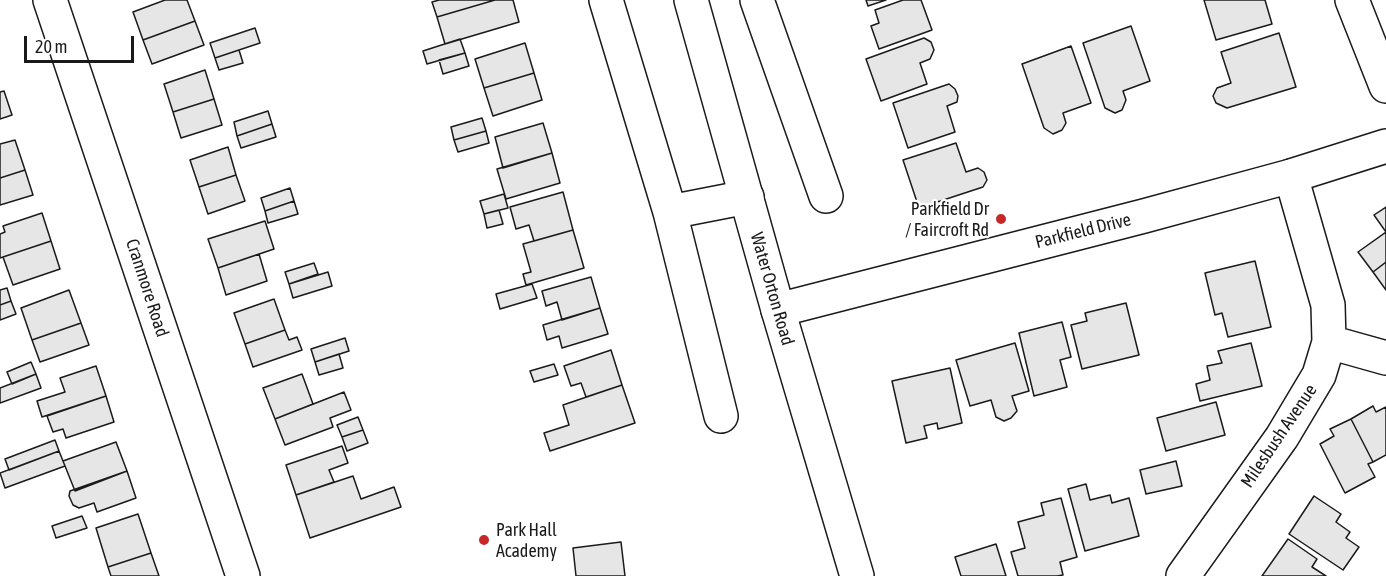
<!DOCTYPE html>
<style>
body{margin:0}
#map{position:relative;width:1386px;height:576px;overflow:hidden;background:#fff;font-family:"Asap Condensed",sans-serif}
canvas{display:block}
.scale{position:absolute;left:24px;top:36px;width:110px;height:27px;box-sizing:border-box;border:3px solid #1a1a1a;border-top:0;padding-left:8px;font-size:18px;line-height:21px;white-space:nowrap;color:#1a1a1a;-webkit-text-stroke:4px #fff;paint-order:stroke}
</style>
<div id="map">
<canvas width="1386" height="576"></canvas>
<div class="scale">20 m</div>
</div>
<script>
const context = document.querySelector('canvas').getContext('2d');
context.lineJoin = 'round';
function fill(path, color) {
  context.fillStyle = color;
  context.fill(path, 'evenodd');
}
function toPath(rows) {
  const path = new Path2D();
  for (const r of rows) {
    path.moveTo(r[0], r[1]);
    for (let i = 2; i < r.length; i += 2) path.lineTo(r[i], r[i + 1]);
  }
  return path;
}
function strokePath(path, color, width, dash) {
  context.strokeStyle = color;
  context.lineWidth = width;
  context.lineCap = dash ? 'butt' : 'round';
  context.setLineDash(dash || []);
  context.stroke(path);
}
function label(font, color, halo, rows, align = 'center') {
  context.font = font + ' "Asap Condensed",sans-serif';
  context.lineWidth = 4.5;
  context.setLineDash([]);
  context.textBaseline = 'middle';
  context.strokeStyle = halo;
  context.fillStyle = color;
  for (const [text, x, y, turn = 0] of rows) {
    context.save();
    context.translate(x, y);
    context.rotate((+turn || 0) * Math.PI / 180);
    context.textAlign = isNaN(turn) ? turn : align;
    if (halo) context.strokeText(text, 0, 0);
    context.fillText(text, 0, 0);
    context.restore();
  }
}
const building = toPath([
 [165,0,187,0,195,21,143,40,133,12,165,0],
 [439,0,495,0,437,17,432,2,439,0],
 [495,0,513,0,519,22,445,44,437,17,495,0],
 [866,0,886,0,868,6,866,0],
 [903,0,921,0,932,30,879,49,871,26,879,23,875,10,903,0],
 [1204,0,1265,0,1272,24,1216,40,1204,0],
 [195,21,204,45,152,64,143,40,195,21],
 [1131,26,1150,81,1123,91,1126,100,1122,110,1115,113,1105,108,1083,43,1131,26],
 [255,28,260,43,215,58,210,43,255,28],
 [1279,33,1296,87,1227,108,1216,103,1213,96,1217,88,1231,83,1221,52,1279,33],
 [924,38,931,42,934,50,930,59,920,63,927,84,881,101,866,59,924,38],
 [460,39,465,53,427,64,423,51,460,39],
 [525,43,534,73,484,88,475,59,525,43],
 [1071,46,1091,103,1063,113,1066,123,1062,130,1053,134,1044,128,1022,64,1071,46],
 [239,50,243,63,219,70,215,58,239,50],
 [465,53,469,66,443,74,439,60,465,53],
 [205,70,214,99,173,112,164,84,205,70],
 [534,73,542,100,493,116,484,88,534,73],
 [949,84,955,89,958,96,957,102,947,106,955,132,908,148,893,103,949,84],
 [4,91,12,115,0,119,0,92,4,91],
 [214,99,222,125,181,138,173,112,214,99],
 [268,111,272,124,237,136,234,122,268,111],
 [482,118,486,131,454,140,451,127,482,118],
 [543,123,552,153,503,168,495,137,543,123],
 [272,124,276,137,241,148,237,136,272,124],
 [486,131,489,143,458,152,454,140,486,131],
 [15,140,25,170,0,178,0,144,15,140],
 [956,143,966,172,978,168,984,172,987,180,983,187,919,208,903,160,956,143],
 [228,147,236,175,199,187,190,160,228,147],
 [552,153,560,183,506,199,497,169,552,153],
 [25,170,33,195,0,205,0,178,25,170],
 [236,175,245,201,208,214,199,187,236,175],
 [290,188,294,201,265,211,261,198,290,188],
 [563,192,573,230,534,241,529,225,516,229,510,207,563,192],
 [504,194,508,208,484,214,480,201,504,194],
 [294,201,298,214,268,223,265,211,294,201],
 [1386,207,1386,232,1374,215,1386,207],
 [499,210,503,224,487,228,484,214,499,210],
 [42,213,51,241,0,258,0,234,5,232,3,226,42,213],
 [265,221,274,249,218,268,208,239,265,221],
 [573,230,584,268,526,285,523,274,531,272,523,244,573,230],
 [1386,232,1386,262,1373,272,1358,252,1386,232],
 [51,241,60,269,13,285,3,257,51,241],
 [259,254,267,281,226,295,218,268,259,254],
 [1255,261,1271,327,1228,337,1222,313,1215,315,1205,273,1255,261],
 [1386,262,1386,290,1373,272,1386,262],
 [314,263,318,274,289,284,285,272,314,263],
 [328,272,332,286,293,298,289,284,328,272],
 [591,277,600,308,562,320,557,302,546,306,542,291,591,277],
 [532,284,537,298,500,309,496,294,532,284],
 [7,288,11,301,0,305,0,290,7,288],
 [69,290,81,323,32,340,21,308,69,290],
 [274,299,285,330,245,344,234,313,274,299],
 [11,301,16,314,0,320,0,305,11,301],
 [1126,303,1139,355,1082,369,1071,325,1087,321,1085,313,1126,303],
 [600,308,608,334,562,348,559,336,547,340,543,325,600,308],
 [1062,322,1071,357,1060,360,1067,387,1034,396,1019,333,1062,322],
 [81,323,89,345,40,362,32,340,81,323],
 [285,330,289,340,297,337,302,350,253,367,245,344,285,330],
 [345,338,349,351,315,362,311,349,345,338],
 [1015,343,1029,391,1012,396,1017,411,1011,418,1004,421,996,417,991,400,970,406,956,360,1015,343],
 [1251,343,1262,386,1200,401,1196,384,1210,380,1207,366,1222,363,1218,351,1251,343],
 [611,350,622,385,586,397,581,383,571,386,564,366,611,350],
 [339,354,343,368,319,375,315,362,339,354],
 [31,362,36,374,12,384,7,372,31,362],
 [554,364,558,375,534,382,530,371,554,364],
 [96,366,106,396,42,417,37,401,65,392,60,378,96,366],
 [950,368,962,423,938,429,937,423,924,426,927,438,906,443,892,381,950,368],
 [36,374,41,388,0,403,0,388,36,374],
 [302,374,313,404,275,419,263,388,302,374],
 [622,385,635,423,550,451,544,433,569,425,563,405,622,385],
 [344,392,351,410,330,418,333,427,285,445,275,419,344,392],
 [106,396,114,422,66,438,63,429,53,432,47,416,106,396],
 [1216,402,1225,435,1166,451,1157,418,1216,402],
 [1373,406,1376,412,1386,407,1386,455,1373,462,1351,419,1373,406],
 [358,417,363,430,342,437,337,425,358,417],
 [1351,419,1373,462,1368,464,1375,477,1345,493,1320,444,1334,436,1330,429,1351,419],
 [363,430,368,443,347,451,342,437,363,430],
 [55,440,59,451,9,470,5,459,55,440],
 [116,442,127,471,75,491,63,461,116,442],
 [342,446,348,463,329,470,334,482,296,495,286,465,342,446],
 [59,451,65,466,5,488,0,473,59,451],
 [1176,461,1182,486,1146,494,1140,470,1176,461],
 [127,471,136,498,97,512,94,503,79,508,73,505,69,496,70,491,127,471],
 [353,476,361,499,394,487,401,507,310,538,296,495,353,476],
 [1086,484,1090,500,1110,495,1112,503,1129,498,1139,536,1085,551,1068,489,1086,484],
 [1314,496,1341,514,1336,522,1350,532,1346,538,1359,547,1343,570,1289,534,1314,496],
 [1061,498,1077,557,1060,562,1063,575,1057,576,1018,576,1011,552,1025,548,1018,522,1044,515,1041,503,1061,498],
 [138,514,151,553,108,567,96,528,138,514],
 [82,516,87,528,56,538,52,526,82,516],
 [1288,539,1317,559,1312,567,1326,576,1262,576,1288,539],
 [621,542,625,576,576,576,573,548,621,542],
 [996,544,1006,576,961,576,955,557,996,544],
 [151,553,159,576,111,576,108,567,151,553]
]);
fill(building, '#e6e6e6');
strokePath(building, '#1a1a1a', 1.5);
const minor = toPath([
 [50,0,243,576],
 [606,0,670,212,721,416],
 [757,0,826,196],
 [1352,0,1386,86],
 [670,212,747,197],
 [1329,342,1386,358],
 [1183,576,1282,437,1319,375,1329,342,1328,305,1291,176]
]);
const tertiary = toPath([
 [778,310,1144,216,1291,176,1386,146]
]);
const secondary = toPath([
 [691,0,778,310,857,576]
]);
strokePath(minor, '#1a1a1a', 36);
strokePath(tertiary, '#1a1a1a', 36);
strokePath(secondary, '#1a1a1a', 36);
strokePath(minor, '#fff', 33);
strokePath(tertiary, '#fff', 33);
strokePath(secondary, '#fff', 33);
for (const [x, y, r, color] of [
 [1001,219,6,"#c62828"],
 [484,540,6,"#c62828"]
]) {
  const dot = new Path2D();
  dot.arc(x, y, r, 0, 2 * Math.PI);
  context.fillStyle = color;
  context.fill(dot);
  strokePath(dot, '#fff', 2);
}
label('18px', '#1a1a1a', '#fff', [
 ["Parkfield Dr",989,209],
 ["/ Faircroft Rd",989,230],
 ["Park Hall",496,530,"left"],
 ["Academy",496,551,"left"]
], 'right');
label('18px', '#1a1a1a', '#fff', [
 ["Parkfield Drive",1083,231,-14],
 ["Cranmore Road",147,288,72],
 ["Water Orton Road",772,289,74],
 ["Milesbush Avenue",1279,436,-56]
]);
</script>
